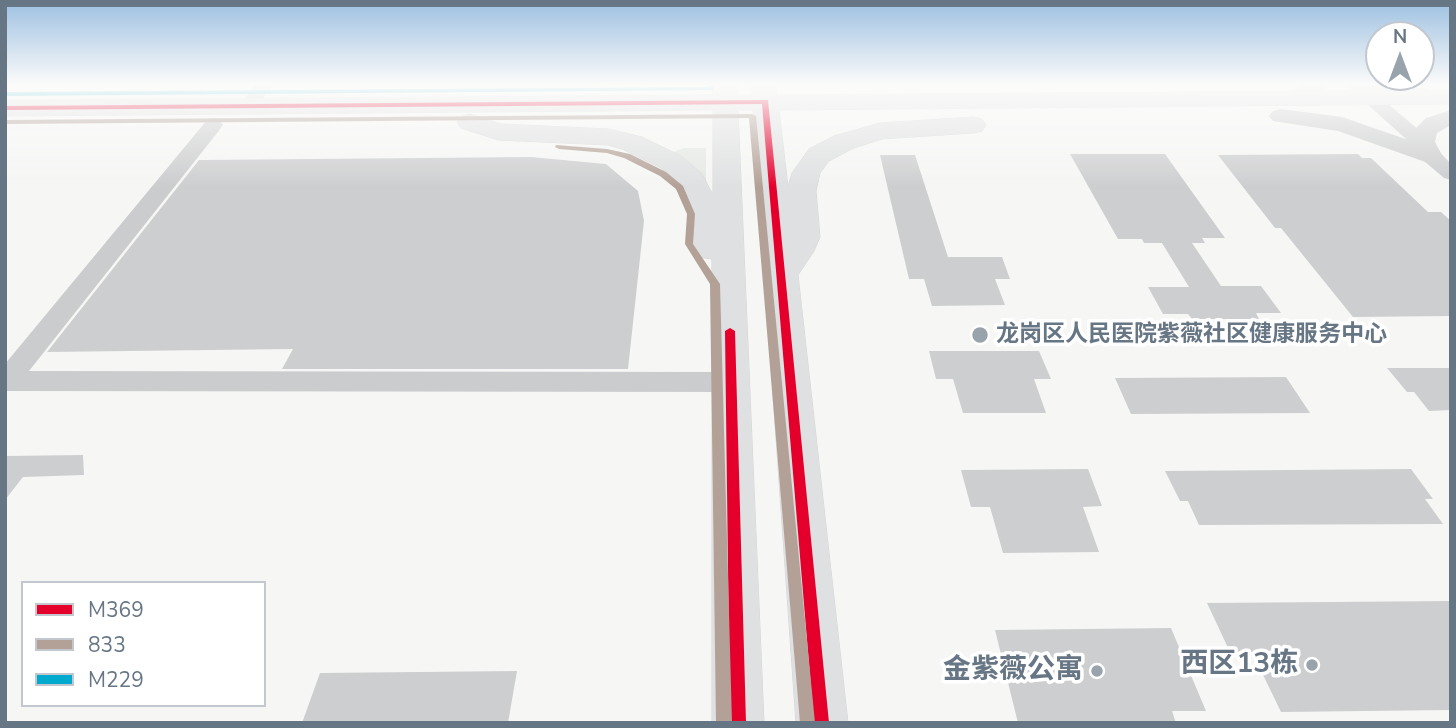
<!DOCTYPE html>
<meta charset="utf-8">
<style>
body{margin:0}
#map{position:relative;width:1456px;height:728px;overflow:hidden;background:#f6f6f5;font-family:"Nunito Sans",sans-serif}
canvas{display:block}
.frame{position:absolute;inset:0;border:7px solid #677684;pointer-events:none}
.legend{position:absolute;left:21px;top:581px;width:245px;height:126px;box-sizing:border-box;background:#fff;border:2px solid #c2c8ce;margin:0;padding:9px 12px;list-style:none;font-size:21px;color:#677684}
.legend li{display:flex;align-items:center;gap:14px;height:35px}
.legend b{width:35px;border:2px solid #c2c8ce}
.north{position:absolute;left:1365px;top:21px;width:70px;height:70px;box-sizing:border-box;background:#fff;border:2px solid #c2c8ce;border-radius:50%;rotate:0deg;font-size:19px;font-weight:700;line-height:28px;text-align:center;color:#677684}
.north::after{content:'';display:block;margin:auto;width:24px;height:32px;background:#99a3ac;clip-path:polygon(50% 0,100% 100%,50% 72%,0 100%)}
</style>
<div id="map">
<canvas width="1456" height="728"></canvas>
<div class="frame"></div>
<ul class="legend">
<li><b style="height:9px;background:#e4002b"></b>M369</li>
<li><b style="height:9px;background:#b3a197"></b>833</li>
<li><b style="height:9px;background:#00a9ce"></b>M229</li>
</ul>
<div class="north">N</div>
</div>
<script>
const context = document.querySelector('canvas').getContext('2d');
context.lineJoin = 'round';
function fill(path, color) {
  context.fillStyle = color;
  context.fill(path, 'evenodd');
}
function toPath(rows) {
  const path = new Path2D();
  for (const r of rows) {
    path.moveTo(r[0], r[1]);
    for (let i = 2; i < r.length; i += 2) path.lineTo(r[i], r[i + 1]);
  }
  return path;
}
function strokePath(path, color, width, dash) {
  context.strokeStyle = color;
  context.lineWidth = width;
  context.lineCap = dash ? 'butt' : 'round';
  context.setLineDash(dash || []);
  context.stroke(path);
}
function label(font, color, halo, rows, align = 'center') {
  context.font = font + ' "Nunito Sans","Noto Sans SC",sans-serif';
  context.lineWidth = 7;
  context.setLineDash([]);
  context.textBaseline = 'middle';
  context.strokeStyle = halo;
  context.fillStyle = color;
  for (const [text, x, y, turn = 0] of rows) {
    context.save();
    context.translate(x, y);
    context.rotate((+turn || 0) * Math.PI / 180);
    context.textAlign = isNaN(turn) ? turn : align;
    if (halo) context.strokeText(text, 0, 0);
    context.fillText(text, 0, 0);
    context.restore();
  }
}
fill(toPath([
 [684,148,706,148,706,191,684,160,673,152]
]), '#e4e8e3');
fill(toPath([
 [1070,154,1165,154,1225,238,1202,238,1205,243,1192,243,1221,286,1261,286,1281,313,1256,313,1259,319,1192,319,1188,314,1163,314,1148,287,1189,287,1162,243,1144,243,1142,239,1118,239],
 [1358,154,1362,158,1371,158,1428,212,1441,212,1451,221,1451,316,1353,317,1281,228,1275,228,1218,155],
 [880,155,915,155,948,257,1002,257,1010,279,995,279,1005,305,932,306,924,279,909,279],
 [531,157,606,164,638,191,644,221,628,369,282,369,293,349,47,352,199,160],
 [929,351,1039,351,1051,379,1034,379,1046,413,963,413,953,379,936,379],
 [1387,368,1451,368,1451,410,1429,411,1414,392,1407,392],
 [1286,377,1310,413,1131,414,1115,378],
 [83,455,84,475,23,477,5,500,5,456],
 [1088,469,1102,506,1083,507,1099,552,1003,553,990,507,971,507,961,470],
 [1411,469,1433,499,1425,499,1443,524,1199,525,1188,501,1180,501,1165,471],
 [1451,601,1451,710,1281,712,1252,652,1230,652,1207,603],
 [1171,628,1206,711,1172,711,1176,723,1018,723,995,630],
 [517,671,508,723,302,723,320,673]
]), '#cdcecf');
const secondary = toPath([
 [713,85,737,85,738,95,752,95,752,85,776,85,777,95,1451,90,1451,104,779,110,788,187,792,173,809,149,834,136,880,123,973,117,982,119,986,125,982,131,973,133,882,139,854,148,829,161,820,173,816,191,820,237,814,251,798,275,848,723,796,723,753,110,738,110,764,723,712,723,712,259,698,257,686,239,690,212,679,184,661,168,622,149,608,145,498,140,461,128,457,122,461,116,470,114,501,124,609,129,642,137,681,156,702,174,713,195,713,110,5,116,5,100,713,95,713,85]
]);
strokePath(secondary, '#d3d4d5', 1);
fill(toPath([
 [255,85,273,85,254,110,242,110,239,106,255,85],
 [1346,85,1366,85,1420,131,1451,164,1451,180,1444,178,1424,161,1406,139,1346,85],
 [214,118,223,124,221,128,29,371,731,372,740,375,744,382,740,389,731,392,5,391,5,364,207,120,214,118]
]), '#cbcccd');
fill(toPath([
 [1302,85,1328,85,1308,101,1300,103,1283,105,1275,103,1272,98,1275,93,1294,90,1302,85],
 [1360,85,1407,85,1441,92,1444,97,1441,102,1433,104,1363,90,1360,85],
 [1281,109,1342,117,1411,141,1413,131,1426,118,1451,110,1451,125,1437,133,1435,142,1443,157,1440,162,1431,164,1338,131,1273,121,1269,116,1273,111,1281,109]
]), '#cbcccd');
fill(secondary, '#dfe0e1');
fill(toPath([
 [768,100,829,723,814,723,762,104,5,110,5,106,768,100],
 [730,328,735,331,746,723,730,723,725,331,730,328]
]), '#e4002b');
fill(toPath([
 [752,114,756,116,815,723,800,723,749,118,5,124,5,120,752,114],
 [556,145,607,149,630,154,666,172,683,186,695,214,693,244,720,284,732,723,716,723,710,284,685,244,687,214,676,189,660,176,624,158,607,153,559,149,555,147,556,145]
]), '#b3a197');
fill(toPath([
 [708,85,714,85,713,90,5,96,5,92,707,87,708,85]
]), '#00a9ce');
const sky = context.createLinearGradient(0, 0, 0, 187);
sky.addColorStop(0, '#9dc0e1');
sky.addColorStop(0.45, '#fbfbfa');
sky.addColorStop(1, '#fbfbfa00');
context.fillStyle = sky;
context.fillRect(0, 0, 1456, 187);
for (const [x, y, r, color] of [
 [980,335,9,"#99a3ac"],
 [1312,665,7,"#99a3ac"],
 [1097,671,7,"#99a3ac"]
]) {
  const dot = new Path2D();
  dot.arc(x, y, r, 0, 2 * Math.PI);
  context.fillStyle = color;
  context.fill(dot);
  strokePath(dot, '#fff', 2.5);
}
label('bold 23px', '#677684', '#fff', [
 ["龙岗区人民医院紫薇社区健康服务中心",996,335]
], 'left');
label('bold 28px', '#677684', '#fff', [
 ["西区13栋",1298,665],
 ["金紫薇公寓",1083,671]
], 'right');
</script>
